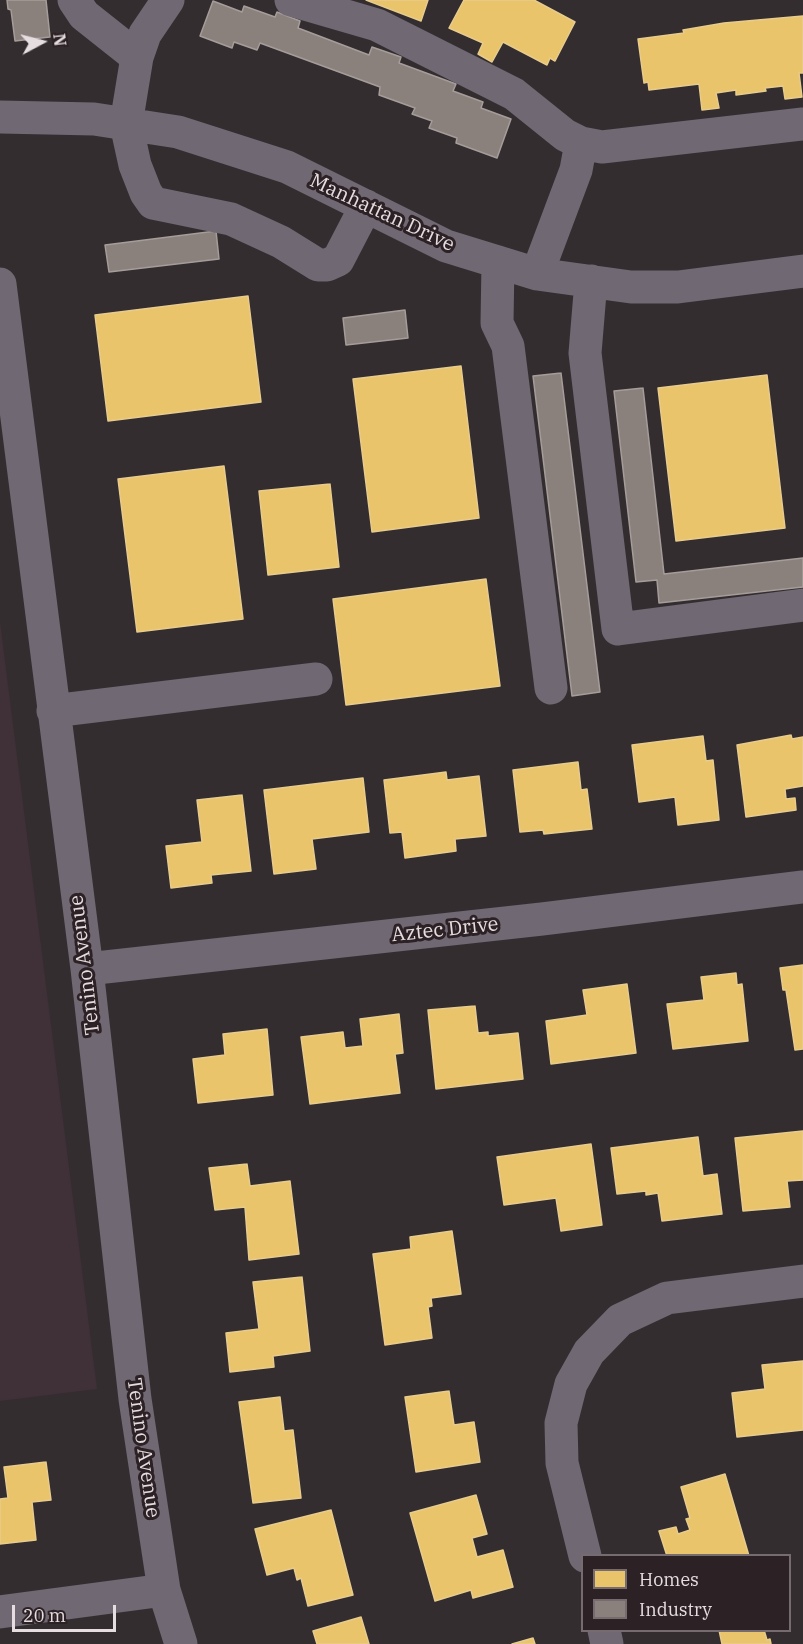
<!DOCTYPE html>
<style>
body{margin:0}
#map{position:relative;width:803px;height:1644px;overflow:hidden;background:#332d30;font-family:"IBM Plex Serif",serif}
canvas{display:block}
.legend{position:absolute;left:581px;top:1554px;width:210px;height:78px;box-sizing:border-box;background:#2c2125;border:2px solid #766c70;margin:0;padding:8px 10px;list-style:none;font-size:18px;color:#e5dde0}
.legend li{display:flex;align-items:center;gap:12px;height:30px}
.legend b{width:30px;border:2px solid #766c70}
.north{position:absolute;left:12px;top:12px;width:60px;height:60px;-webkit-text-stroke:4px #2c2125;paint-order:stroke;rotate:83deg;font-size:16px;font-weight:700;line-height:24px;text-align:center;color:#e5dde0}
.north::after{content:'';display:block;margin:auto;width:21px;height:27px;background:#e5dde0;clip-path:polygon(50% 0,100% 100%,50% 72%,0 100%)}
.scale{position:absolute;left:12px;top:1605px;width:104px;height:27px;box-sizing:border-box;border:3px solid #e5dde0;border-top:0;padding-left:8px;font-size:18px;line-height:21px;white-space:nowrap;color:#e5dde0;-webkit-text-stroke:4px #2c2125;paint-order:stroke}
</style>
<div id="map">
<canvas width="803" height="1644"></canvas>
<ul class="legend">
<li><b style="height:16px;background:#e9c46a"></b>Homes</li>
<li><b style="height:16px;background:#8a817c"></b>Industry</li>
</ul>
<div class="north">N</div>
<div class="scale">20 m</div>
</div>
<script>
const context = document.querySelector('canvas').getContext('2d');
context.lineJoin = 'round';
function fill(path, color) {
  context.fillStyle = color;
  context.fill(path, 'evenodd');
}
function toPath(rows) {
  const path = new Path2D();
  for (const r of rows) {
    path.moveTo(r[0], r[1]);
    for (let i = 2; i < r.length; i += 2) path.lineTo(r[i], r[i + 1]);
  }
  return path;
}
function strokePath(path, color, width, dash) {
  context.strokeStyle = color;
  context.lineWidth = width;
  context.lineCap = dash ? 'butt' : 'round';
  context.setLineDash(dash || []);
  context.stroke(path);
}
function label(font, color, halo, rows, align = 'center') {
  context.font = font + ' "IBM Plex Serif",serif';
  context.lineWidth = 6;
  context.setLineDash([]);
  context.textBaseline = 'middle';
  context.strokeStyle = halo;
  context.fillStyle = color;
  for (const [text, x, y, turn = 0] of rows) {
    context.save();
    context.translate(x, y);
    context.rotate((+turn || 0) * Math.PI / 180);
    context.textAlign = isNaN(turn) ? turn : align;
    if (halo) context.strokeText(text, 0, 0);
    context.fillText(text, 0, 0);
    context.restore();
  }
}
fill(toPath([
 [0,622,97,1389,0,1401]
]), '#403037');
const homes = toPath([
 [366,0,428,0,421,21,366,0],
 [464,0,534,0,575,22,555,61,550,58,547,65,503,42,492,62,478,54,483,43,449,28,464,0],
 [803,16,803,73,799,73,802,97,785,99,783,86,765,88,766,91,736,95,736,90,716,93,719,108,702,110,699,84,649,90,648,82,644,83,638,39,684,33,683,30,724,23,803,16],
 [248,296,261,402,108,421,95,315,248,296],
 [461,366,479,518,372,532,353,379,461,366],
 [767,375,785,528,676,541,658,388,767,375],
 [224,466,243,619,137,632,118,479,224,466],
 [330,484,339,567,268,575,259,491,330,484],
 [486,579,500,686,346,705,333,599,486,579],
 [791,735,792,739,803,737,803,786,785,789,786,799,795,798,796,810,746,817,737,745,791,735],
 [703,736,706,761,713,760,719,820,678,825,675,797,639,802,632,745,703,736],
 [578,762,581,790,587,789,592,829,544,834,543,830,520,832,513,770,578,762],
 [446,772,447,780,479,776,486,836,455,839,456,851,405,858,402,832,390,833,384,780,446,772],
 [363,778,369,832,312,839,316,869,274,874,264,790,363,778],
 [242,795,251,871,211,875,212,883,171,888,166,846,202,842,197,800,242,795],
 [803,965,803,1049,795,1050,786,990,783,990,780,968,803,965],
 [736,973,737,985,742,984,748,1041,673,1049,667,1004,704,1000,701,977,736,973],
 [627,984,636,1053,551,1064,546,1021,587,1015,583,990,627,984],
 [475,1006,478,1033,488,1032,488,1036,518,1033,523,1079,436,1089,428,1010,475,1006],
 [399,1014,403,1053,395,1054,400,1093,310,1104,301,1037,343,1032,345,1048,363,1046,360,1019,399,1014],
 [267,1029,273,1095,198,1103,193,1059,225,1055,223,1034,267,1029],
 [803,1131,803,1180,787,1181,790,1207,743,1211,735,1138,803,1131],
 [698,1137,703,1176,717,1174,722,1214,662,1221,658,1193,646,1195,646,1191,617,1194,611,1148,698,1137],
 [591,1144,602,1225,561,1231,556,1198,504,1205,497,1157,591,1144],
 [247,1164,250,1186,290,1181,299,1254,249,1260,245,1207,215,1210,209,1168,247,1164],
 [452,1231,461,1294,431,1298,432,1306,428,1307,432,1338,385,1345,373,1254,411,1249,410,1237,452,1231],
 [302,1277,310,1351,273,1356,274,1367,230,1372,226,1333,259,1329,253,1282,302,1277],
 [803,1361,803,1430,737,1437,732,1393,765,1389,762,1365,803,1361],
 [449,1391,454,1425,474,1422,480,1462,416,1472,405,1397,449,1391],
 [280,1397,284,1431,293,1430,301,1498,253,1503,239,1402,280,1397],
 [46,1462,51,1500,32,1502,36,1540,0,1544,0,1499,8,1498,4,1467,46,1462],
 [725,1474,749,1556,667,1556,659,1531,676,1527,678,1534,690,1530,686,1519,690,1518,681,1487,725,1474],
 [476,1495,487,1534,472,1538,477,1557,503,1550,513,1587,473,1598,471,1590,435,1601,410,1513,476,1495],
 [331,1510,353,1595,308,1606,301,1578,297,1580,294,1568,267,1575,255,1529,331,1510],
 [361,1617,369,1644,317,1644,313,1631,361,1617],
 [719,1630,764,1630,767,1640,770,1639,771,1644,722,1644,719,1630],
 [533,1638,535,1644,512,1644,533,1638]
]);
fill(homes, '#e9c46a');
strokePath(homes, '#e8cc8d', 1.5);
const industry = toPath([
 [7,0,46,0,50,37,15,41,11,10,8,9,7,0],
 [213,1,242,12,244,6,275,17,277,12,300,21,298,28,369,55,372,47,401,57,399,63,456,84,453,91,483,102,481,108,511,119,497,158,456,143,457,138,429,128,432,121,412,114,415,108,379,95,380,87,260,43,257,50,234,42,232,48,200,36,213,1],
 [216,231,219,259,109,272,105,245,216,231],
 [405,310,408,338,346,345,343,318,405,310],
 [561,373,600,692,572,696,533,376,561,373],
 [643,388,664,574,803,558,803,587,659,603,657,580,636,582,614,391,643,388]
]);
fill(industry, '#8a817c');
strokePath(industry, '#a59d9a', 1.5);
strokePath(toPath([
 [74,0,84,15,137,57],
 [168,0,145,34,137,57,126,124,135,165,146,193,153,203,231,219,281,242,318,265,327,265,338,260,366,206],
 [291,0,377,25,514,94,565,135,581,143,602,147,803,124],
 [0,117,94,119,178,132,287,167,446,246,537,274,631,287,678,287,803,271],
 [498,262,497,323,508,346,551,688],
 [537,274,576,170,581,143],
 [591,281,585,353,618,629,803,605],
 [0,284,87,969,135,1399,164,1590,181,1644],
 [53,711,316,679],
 [87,969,542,919,803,887],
 [585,1556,562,1463,561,1423,571,1384,589,1352,620,1320,667,1298,803,1281],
 [0,1612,164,1590],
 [604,1630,607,1644]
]), '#706872', 33);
label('20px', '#e5dde0', '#2c2125', [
 ["Manhattan Drive",382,213,25],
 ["Aztec Drive",445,930,-6],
 ["Tenino Avenue",85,965,-97],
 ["Tenino Avenue",143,1448,82]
]);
</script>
